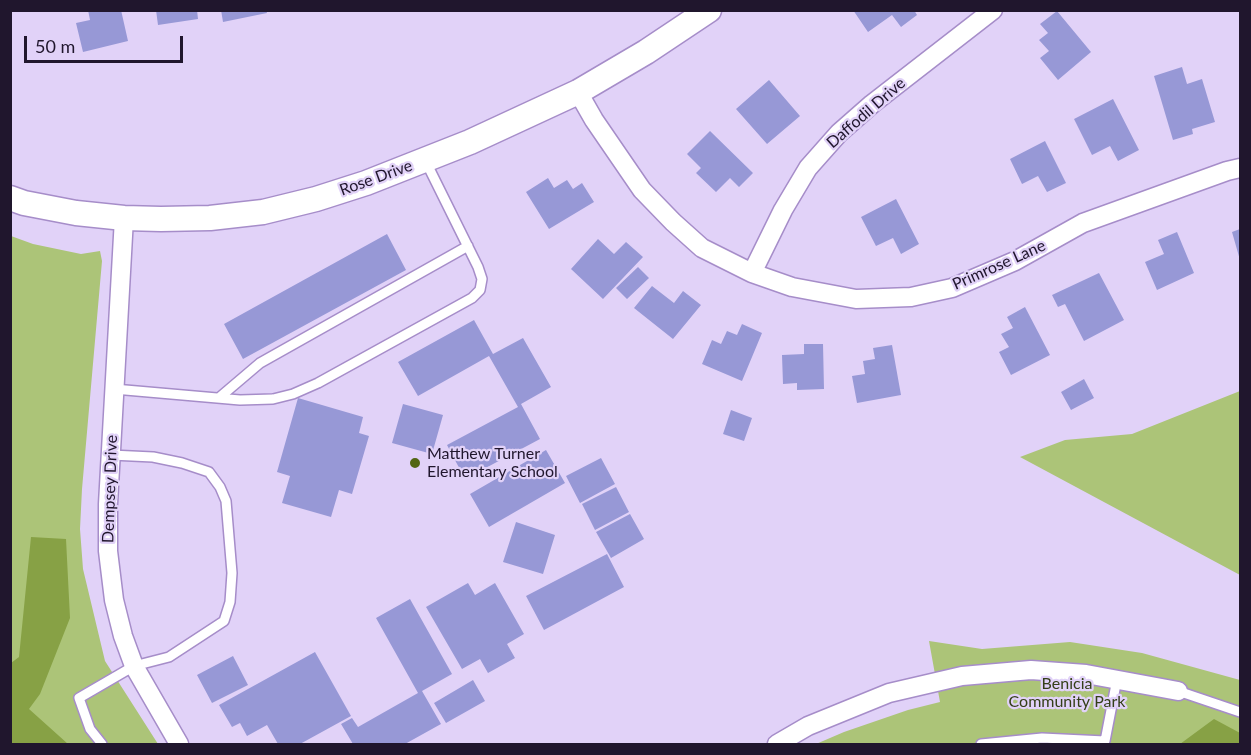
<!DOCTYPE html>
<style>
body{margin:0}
#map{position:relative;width:1251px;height:755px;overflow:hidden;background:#e1d2f8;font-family:Lato,sans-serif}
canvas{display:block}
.frame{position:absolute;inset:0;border:12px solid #20162d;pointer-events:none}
.scale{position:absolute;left:24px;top:36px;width:159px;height:27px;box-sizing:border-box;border:3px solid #20162d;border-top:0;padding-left:8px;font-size:18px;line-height:21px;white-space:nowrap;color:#20162d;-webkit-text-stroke:4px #e1d2f8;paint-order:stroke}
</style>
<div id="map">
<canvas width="1251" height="755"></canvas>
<div class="frame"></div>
<div class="scale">50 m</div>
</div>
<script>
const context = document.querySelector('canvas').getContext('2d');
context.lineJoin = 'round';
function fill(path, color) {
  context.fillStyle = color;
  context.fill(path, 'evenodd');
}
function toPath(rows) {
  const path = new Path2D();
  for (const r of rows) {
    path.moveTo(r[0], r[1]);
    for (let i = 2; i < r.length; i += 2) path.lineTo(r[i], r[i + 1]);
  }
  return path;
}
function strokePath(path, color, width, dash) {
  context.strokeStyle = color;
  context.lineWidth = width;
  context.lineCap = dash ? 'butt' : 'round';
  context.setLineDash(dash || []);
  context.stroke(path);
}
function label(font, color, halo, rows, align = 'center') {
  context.font = font + ' Lato,sans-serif';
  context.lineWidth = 4.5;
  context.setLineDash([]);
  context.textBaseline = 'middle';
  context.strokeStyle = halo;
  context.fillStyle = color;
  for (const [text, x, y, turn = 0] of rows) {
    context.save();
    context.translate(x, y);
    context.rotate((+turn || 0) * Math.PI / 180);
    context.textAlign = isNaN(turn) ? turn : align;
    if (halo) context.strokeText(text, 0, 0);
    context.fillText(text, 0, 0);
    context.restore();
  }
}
fill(toPath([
 [11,236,33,244,81,254,100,251,102,261,82,489,80,529,83,569,105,661,158,744,11,744],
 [1240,391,1240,575,1020,457,1065,440,1132,434],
 [929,641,982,649,1070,642,1142,653,1240,680,1240,744,816,744,844,732,908,710,940,702]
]), '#acc478');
fill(toPath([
 [31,537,66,539,70,618,40,694,29,709,68,744,11,744,11,663,19,657],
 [1214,719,1240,733,1240,744,1180,744]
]), '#87a145');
fill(toPath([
 [88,10,121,10,128,41,83,52,76,23,90,20],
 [156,10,197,10,198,19,158,25],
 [221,10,266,10,267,13,223,22],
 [853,10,914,10,917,15,901,27,892,15,868,32],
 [1057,11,1091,52,1058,80,1040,58,1049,51,1039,40,1048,33,1040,24],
 [1182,67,1187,84,1202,79,1215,122,1192,129,1193,134,1173,140,1154,76],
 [769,80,800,116,767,144,736,109],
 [1113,99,1139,150,1118,161,1110,146,1092,155,1074,119],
 [710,131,753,173,739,187,730,178,716,192,696,173,701,168,687,154],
 [1045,141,1066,183,1047,192,1038,176,1022,184,1010,159],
 [548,178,554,188,567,180,573,189,582,183,594,202,549,229,526,192],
 [896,199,919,244,901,254,893,238,876,246,861,217],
 [1240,229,1240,260,1232,232],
 [1177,232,1194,273,1157,290,1145,262,1164,254,1158,240],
 [387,234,406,270,243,359,224,324],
 [598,239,614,254,626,242,643,257,603,299,571,269],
 [638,267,649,278,627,299,616,288],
 [1099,273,1124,320,1084,341,1065,304,1058,307,1052,295],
 [652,286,674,303,683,291,701,305,673,339,634,308],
 [1025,307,1050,355,1011,375,999,352,1009,347,1001,334,1013,328,1007,317],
 [474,320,493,354,523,338,551,387,521,404,540,439,465,479,447,445,518,407,489,356,418,396,398,362],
 [742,324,762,333,742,381,702,364,712,340,721,344,727,331,737,335],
 [804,344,823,344,824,389,797,390,797,383,783,384,782,355,804,354],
 [892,345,901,395,857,403,852,376,865,374,863,361,875,359,873,348],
 [1084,379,1094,398,1071,410,1061,392],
 [298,398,363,417,359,433,369,436,352,494,339,490,331,517,282,503,290,476,277,472],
 [403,404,443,415,432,454,392,443],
 [731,410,752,418,744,441,723,434],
 [546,450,565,483,489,527,470,494],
 [601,458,615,484,580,503,566,476],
 [616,487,629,512,595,530,582,504],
 [630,514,644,539,611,558,596,532],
 [516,522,555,535,543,574,503,562],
 [607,554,624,587,544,630,526,596],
 [468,583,475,595,495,583,524,634,507,644,515,658,488,673,480,659,462,669,426,607],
 [410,599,452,674,422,691,441,724,405,744,353,744,341,724,352,718,358,727,418,693,376,618],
 [315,652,351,716,300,744,278,744,267,725,247,736,240,723,232,727,219,705],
 [233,656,248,685,212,703,197,675],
 [473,680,485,701,446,723,434,703]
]), '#9798d6');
const service = toPath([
 [114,389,240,400,273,399,293,394,318,383,472,298,480,290,482,279,478,267,425,160],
 [220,397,260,363,468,246],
 [1178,691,1240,712],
 [102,744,90,729,79,698,134,666,169,657,224,621,230,602,232,573,226,501,220,487,209,472,182,463,153,457,111,455],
 [981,744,1042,738,1105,741,1117,679]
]);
const minor = toPath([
 [578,92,594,120,642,190,673,222,702,248,752,273,792,287,856,299,911,297,952,288,1015,261,1083,223,1227,171,1240,168],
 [124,218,108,504,108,551,114,600,123,636,134,666,179,744],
 [752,273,783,210,808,168,839,133,872,104,993,10],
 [777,744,808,726,889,693,962,676,1031,670,1086,674,1178,691]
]);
const secondary = toPath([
 [10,198,24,203,76,213,124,218,161,219,210,218,263,212,316,199,366,183,470,142,578,92,646,52,709,10]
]);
strokePath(service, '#a68dc9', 12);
strokePath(minor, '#a68dc9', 21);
strokePath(secondary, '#a68dc9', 27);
strokePath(service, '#fff', 9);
strokePath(minor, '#fff', 18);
strokePath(secondary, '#fff', 24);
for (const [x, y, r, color] of [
 [415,463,6,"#526613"]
]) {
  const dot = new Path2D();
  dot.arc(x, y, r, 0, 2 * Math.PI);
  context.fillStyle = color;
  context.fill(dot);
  strokePath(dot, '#e1d2f8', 2);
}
label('16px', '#20162d', '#e1d2f8', [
 ["Daffodil Drive",866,113,-41],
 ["Rose Drive",376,178,-20],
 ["Primrose Lane",999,265,-24],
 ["Dempsey Drive",110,489,-88]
]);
label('16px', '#20162d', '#e1d2f8', [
 ["Matthew Turner",427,454],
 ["Elementary School",427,472]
], 'left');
label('16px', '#343f18', '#e1d2f8', [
 ["Benicia",1067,684],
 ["Community Park",1067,702]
]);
</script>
